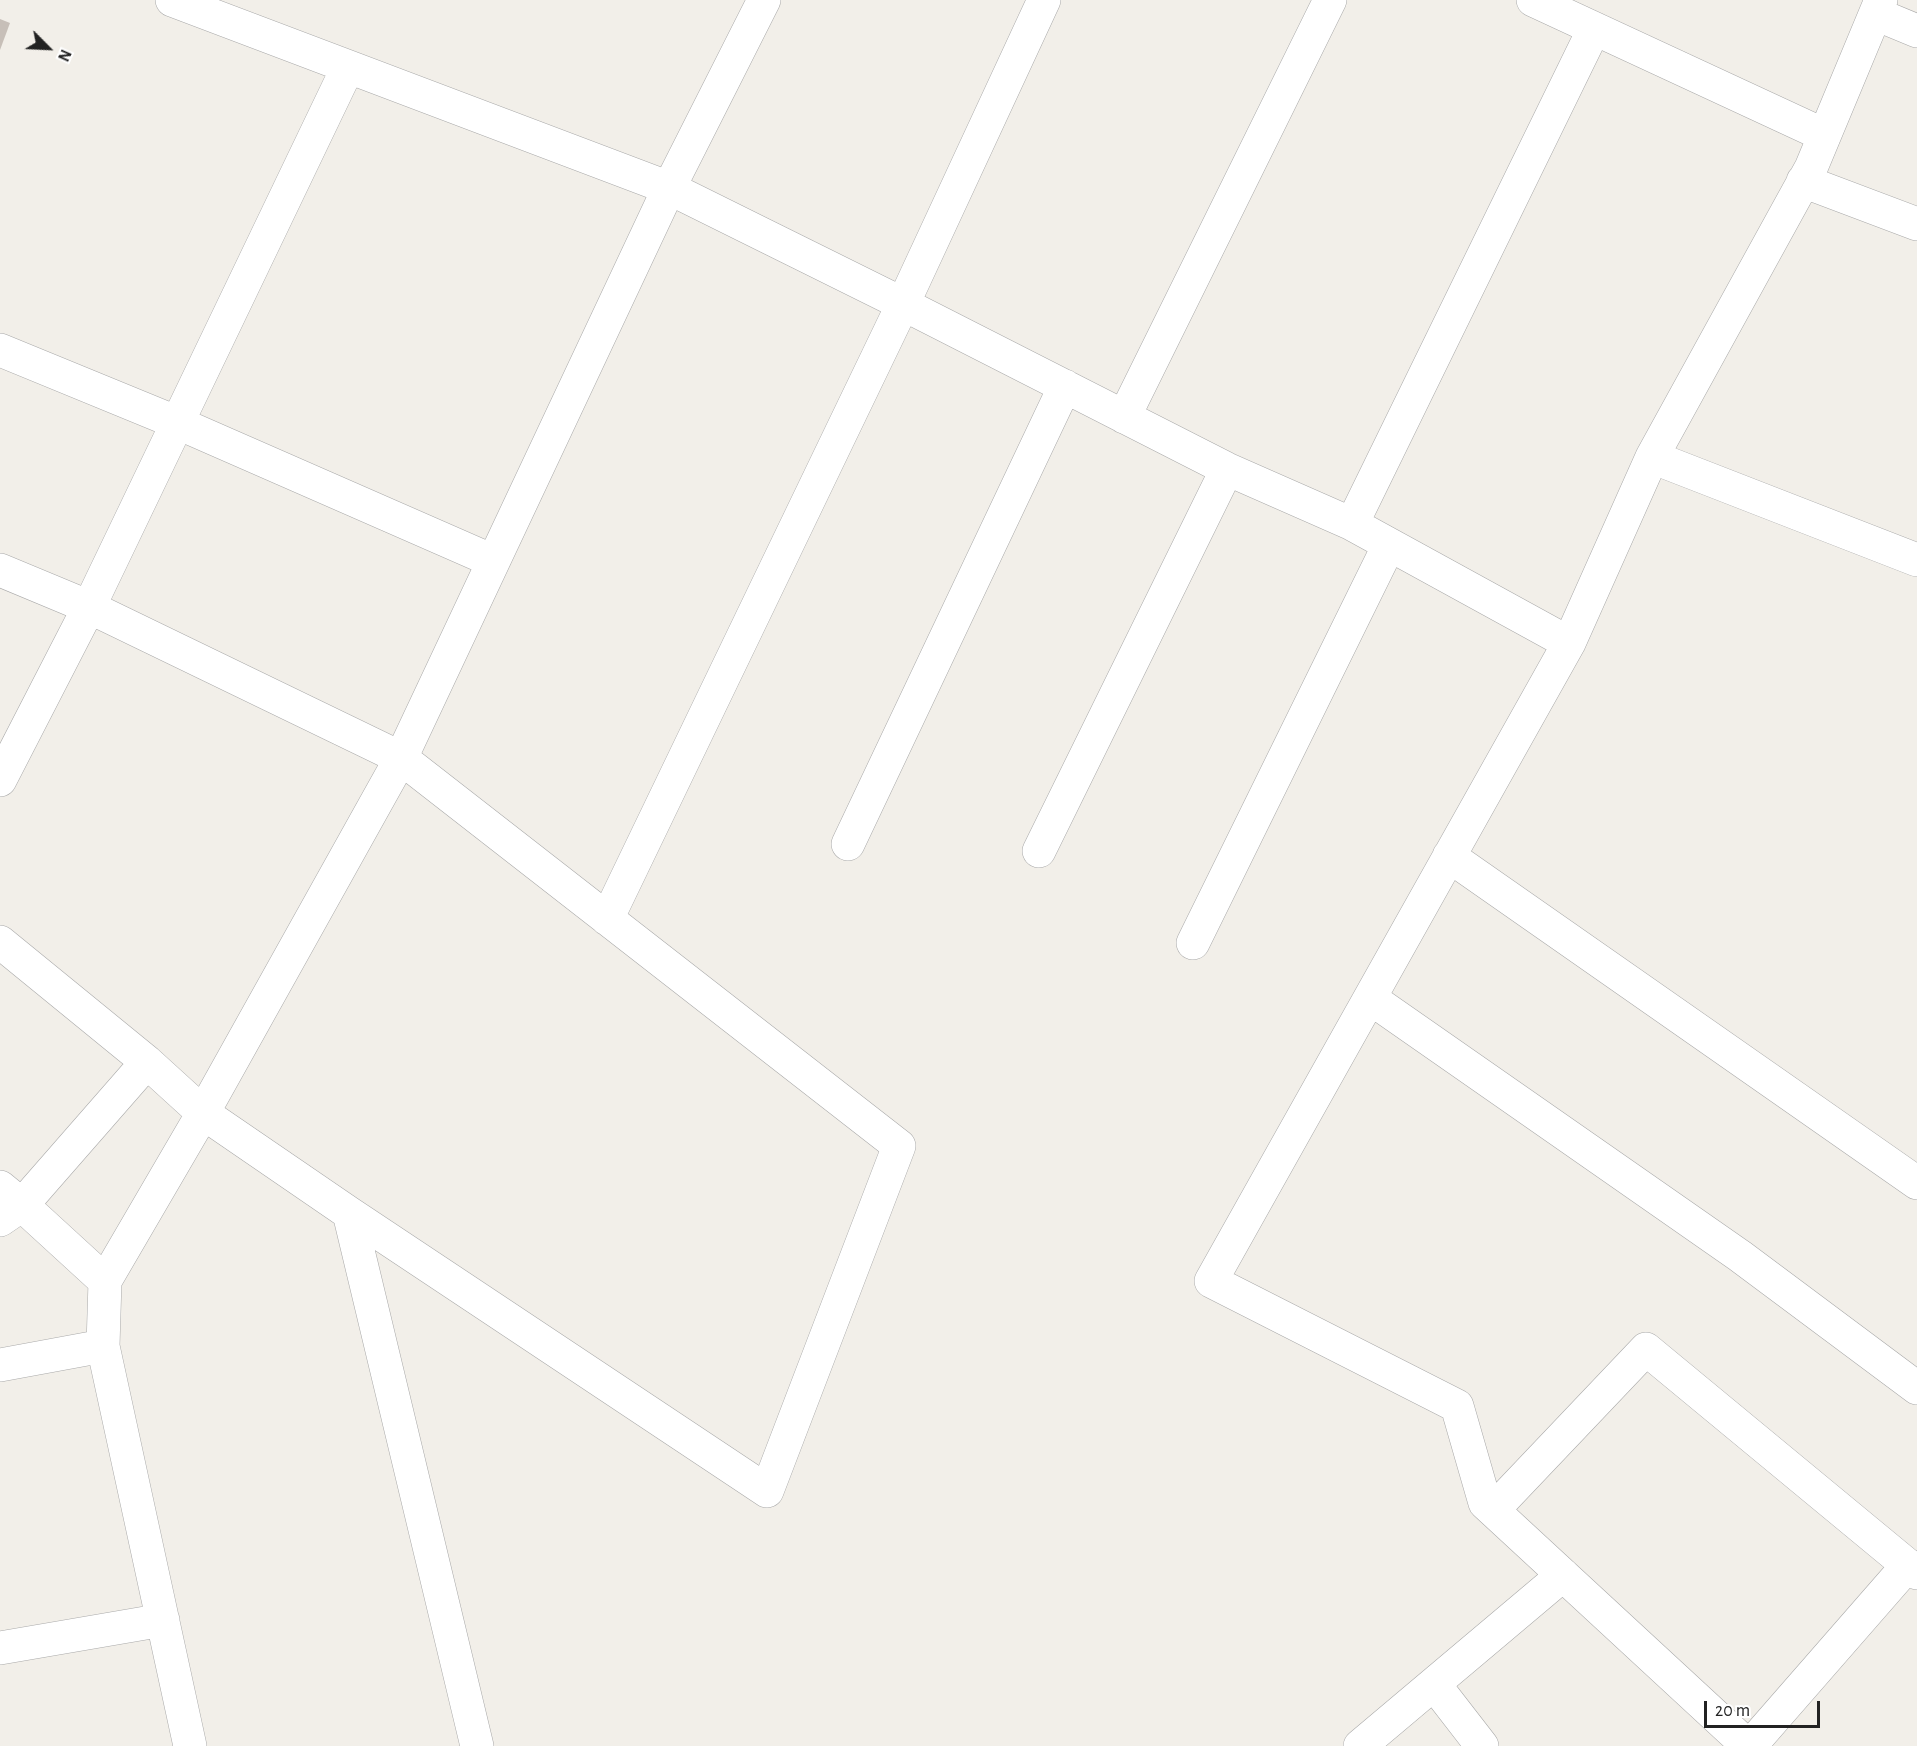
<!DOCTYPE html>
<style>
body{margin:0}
#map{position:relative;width:1917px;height:1746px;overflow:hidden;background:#f2efe9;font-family:"Alegreya Sans",sans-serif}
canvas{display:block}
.north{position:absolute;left:18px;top:18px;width:60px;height:60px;-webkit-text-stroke:4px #fff;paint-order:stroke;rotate:114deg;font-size:16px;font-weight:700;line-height:24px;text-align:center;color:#222}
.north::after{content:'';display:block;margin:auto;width:21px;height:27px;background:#222;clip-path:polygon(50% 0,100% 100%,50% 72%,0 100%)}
.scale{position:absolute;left:1704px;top:1701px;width:116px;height:27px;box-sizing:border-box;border:3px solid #222;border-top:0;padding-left:8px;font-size:18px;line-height:21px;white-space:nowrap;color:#222;-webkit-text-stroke:4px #fff;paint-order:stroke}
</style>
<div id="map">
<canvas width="1917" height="1746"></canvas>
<div class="north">N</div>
<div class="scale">20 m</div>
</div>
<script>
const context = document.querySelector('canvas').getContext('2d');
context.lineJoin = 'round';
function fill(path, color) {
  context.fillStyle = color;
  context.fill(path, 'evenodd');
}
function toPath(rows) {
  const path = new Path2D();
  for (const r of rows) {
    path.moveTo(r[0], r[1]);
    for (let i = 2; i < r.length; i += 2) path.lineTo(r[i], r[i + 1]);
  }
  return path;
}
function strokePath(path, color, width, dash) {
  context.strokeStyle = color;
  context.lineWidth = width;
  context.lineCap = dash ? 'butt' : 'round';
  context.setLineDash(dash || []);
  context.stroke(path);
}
fill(toPath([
 [0,19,10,23,0,50]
]), '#c7bfb8');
const minor = toPath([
 [172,0,669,188,903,304,1227,469,1352,524,1569,643,1652,457,1917,560],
 [1533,0,1824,135],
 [1876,14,1917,31],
 [1803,181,1917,224],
 [0,350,178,423,493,561],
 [1124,417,1330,0],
 [1652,457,1811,168,1881,0],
 [1352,524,1594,29],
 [0,570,89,607,401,758,899,1146,767,1491,349,1213,203,1113,147,1062,0,942],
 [1569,643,1211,1281,1457,1406,1485,1503,1748,1746],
 [0,780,89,607,348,67],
 [848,844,1065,386],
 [1039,851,1227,469],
 [1449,856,1917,1183],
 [607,919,903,304,1044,0],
 [1193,943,1389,545],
 [1370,998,1740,1256,1917,1388],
 [0,1187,22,1205,105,1281],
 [349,1213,477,1746],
 [0,1220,22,1205,147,1062],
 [0,1365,103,1346],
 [1493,1510,1646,1349,1917,1573],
 [0,1648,163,1620],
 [1434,1684,1482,1746],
 [190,1746,103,1346,105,1281,203,1113,401,758,669,188,764,0],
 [1360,1746,1563,1575],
 [1750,1746,1908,1565]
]);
strokePath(minor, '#a9a9a9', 34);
strokePath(minor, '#fff', 33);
</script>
